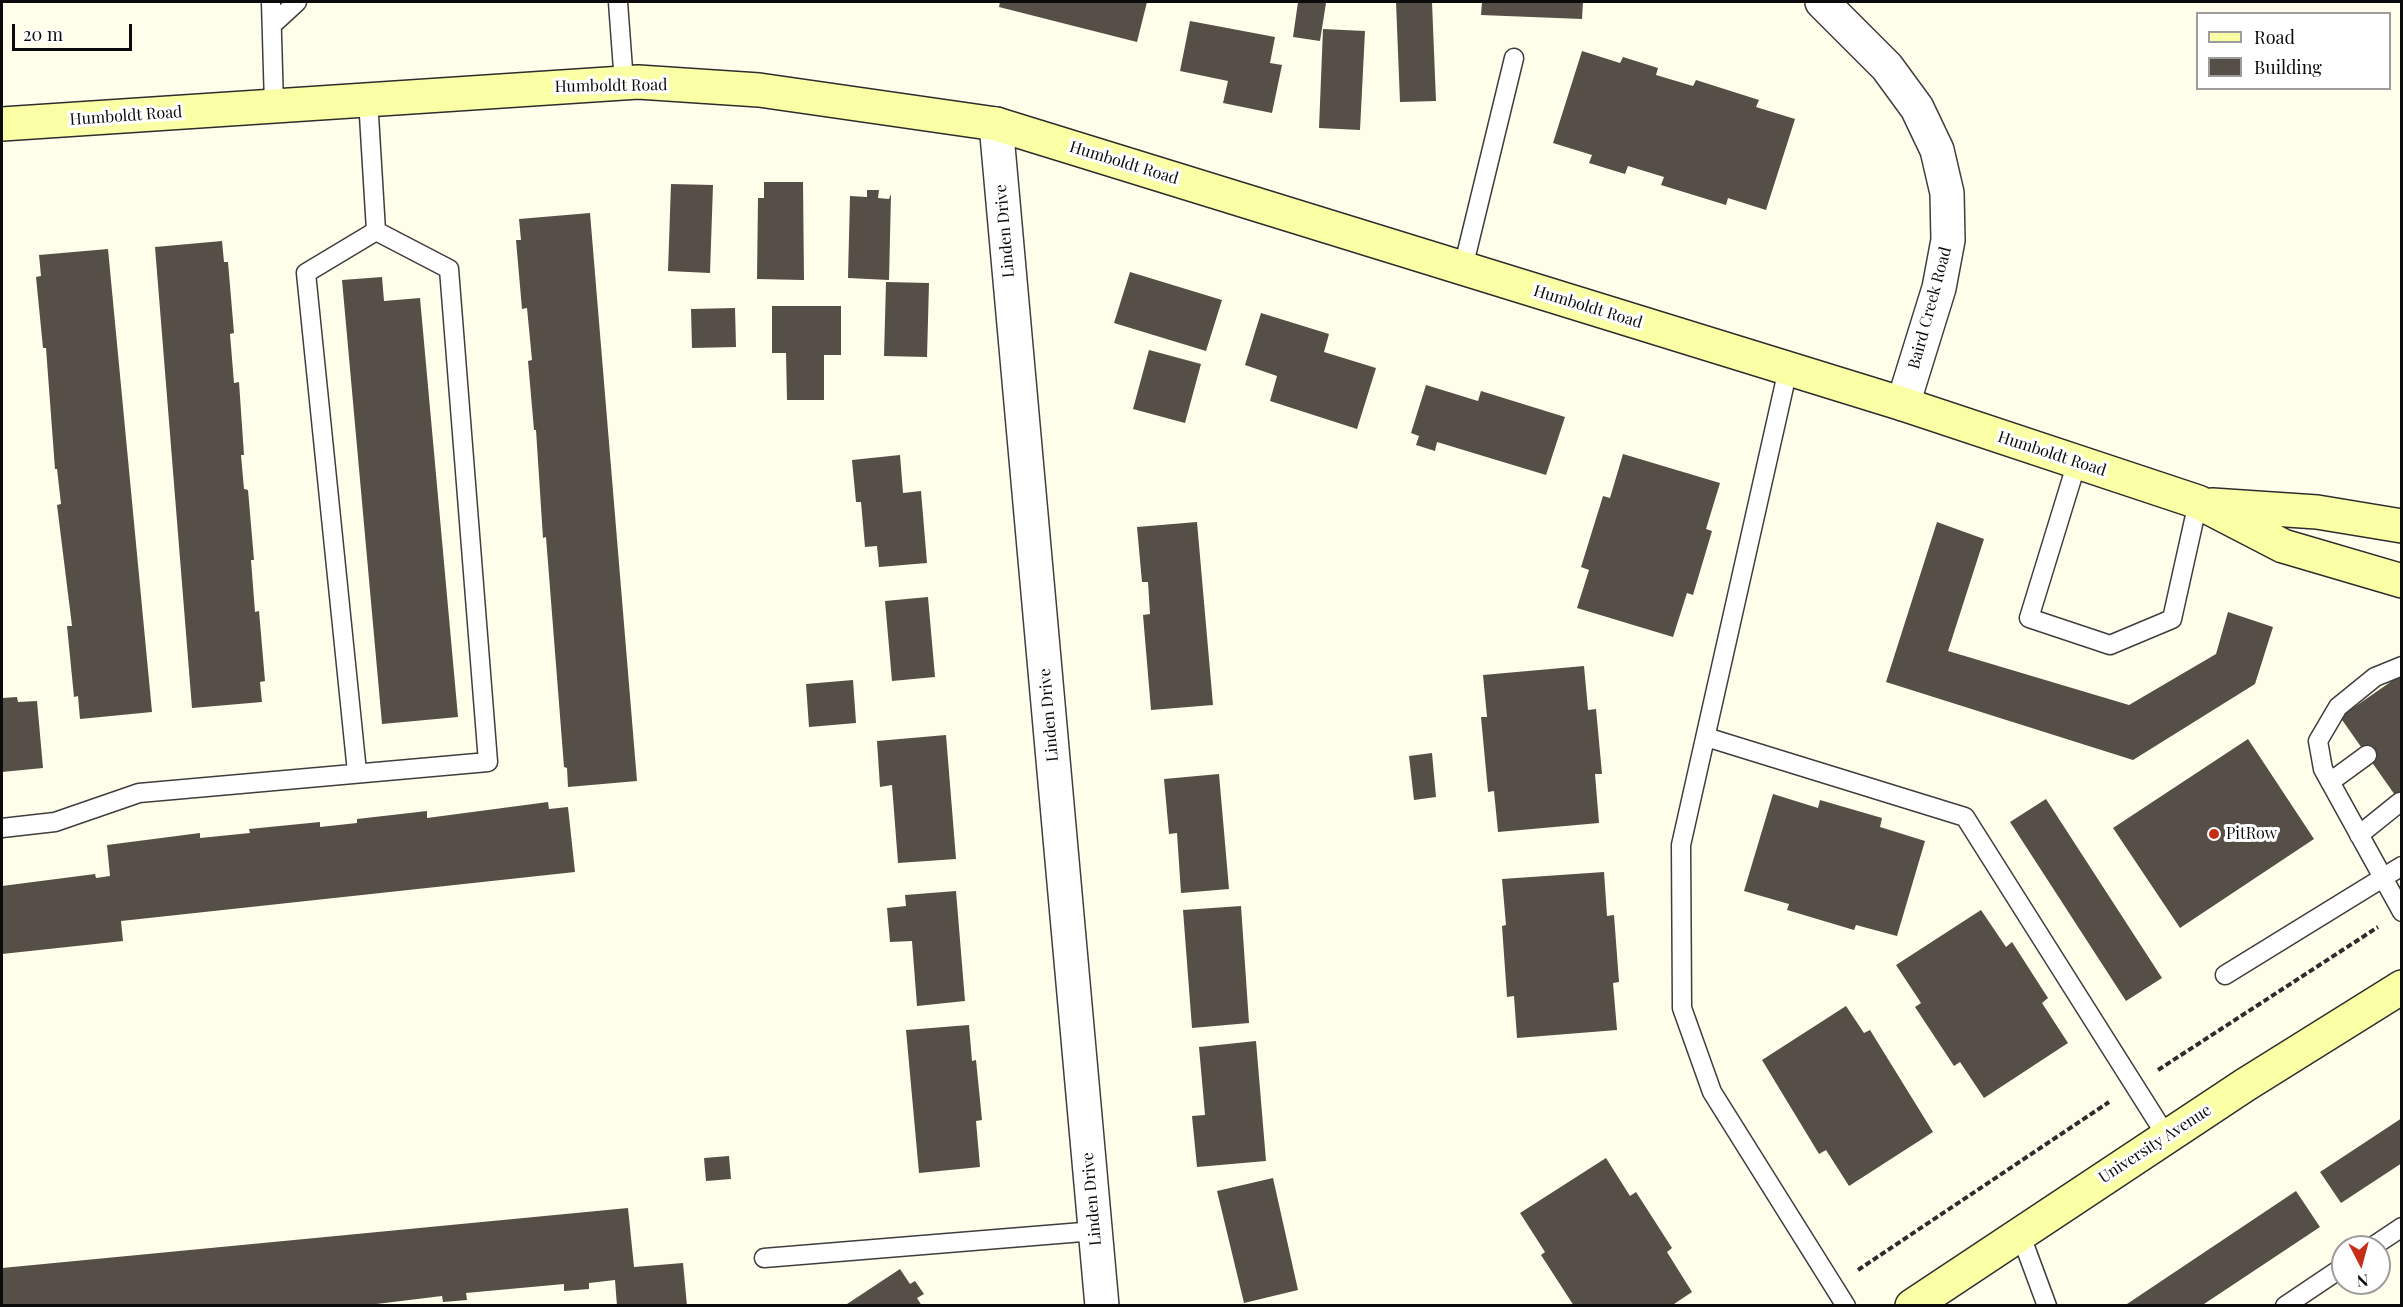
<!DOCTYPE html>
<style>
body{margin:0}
#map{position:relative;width:2403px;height:1307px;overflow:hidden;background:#fffeea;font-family:"Playfair Display",serif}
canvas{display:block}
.frame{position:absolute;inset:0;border:3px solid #0b0b0b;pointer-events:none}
.legend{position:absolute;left:2196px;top:12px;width:195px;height:78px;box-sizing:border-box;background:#fff;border:2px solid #9d9d9d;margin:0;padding:8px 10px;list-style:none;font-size:18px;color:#0b0b0b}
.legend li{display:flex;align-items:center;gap:12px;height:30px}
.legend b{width:30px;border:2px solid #9d9d9d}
.north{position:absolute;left:2331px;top:1235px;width:60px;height:60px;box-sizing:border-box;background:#fff;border:2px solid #9d9d9d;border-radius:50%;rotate:174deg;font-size:16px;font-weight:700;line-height:24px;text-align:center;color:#0b0b0b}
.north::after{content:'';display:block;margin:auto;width:21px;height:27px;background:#c62e19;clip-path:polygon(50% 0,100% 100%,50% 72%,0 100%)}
.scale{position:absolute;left:12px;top:24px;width:120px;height:27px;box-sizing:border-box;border:3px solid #0b0b0b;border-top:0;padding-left:8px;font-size:18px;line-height:21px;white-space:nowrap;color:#0b0b0b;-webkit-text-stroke:4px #fff;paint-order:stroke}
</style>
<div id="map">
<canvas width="2403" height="1307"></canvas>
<div class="frame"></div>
<ul class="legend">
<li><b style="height:8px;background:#faffa5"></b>Road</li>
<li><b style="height:16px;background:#554f47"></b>Building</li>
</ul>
<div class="north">N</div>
<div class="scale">20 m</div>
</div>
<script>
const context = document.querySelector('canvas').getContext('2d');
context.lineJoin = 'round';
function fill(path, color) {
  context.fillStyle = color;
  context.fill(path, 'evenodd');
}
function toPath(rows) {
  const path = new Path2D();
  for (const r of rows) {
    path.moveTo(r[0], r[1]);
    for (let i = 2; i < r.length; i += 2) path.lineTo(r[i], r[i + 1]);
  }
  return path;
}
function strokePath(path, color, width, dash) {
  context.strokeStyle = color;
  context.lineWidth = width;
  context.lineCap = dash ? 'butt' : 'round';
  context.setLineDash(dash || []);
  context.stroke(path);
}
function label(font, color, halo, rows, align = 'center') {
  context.font = font + ' "Playfair Display",serif';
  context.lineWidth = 6;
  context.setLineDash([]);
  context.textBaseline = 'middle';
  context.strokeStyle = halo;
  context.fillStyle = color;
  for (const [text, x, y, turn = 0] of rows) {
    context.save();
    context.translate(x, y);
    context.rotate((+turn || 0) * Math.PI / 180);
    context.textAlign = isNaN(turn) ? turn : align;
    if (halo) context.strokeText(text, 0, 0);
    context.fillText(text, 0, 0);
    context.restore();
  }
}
fill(toPath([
 [1000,2,1147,2,1137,42,999,7],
 [1298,2,1326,3,1320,41,1293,37],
 [1396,2,1432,2,1436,101,1400,102],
 [1482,2,1583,2,1582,19,1481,15],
 [1190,21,1275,37,1270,63,1282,65,1272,113,1223,103,1228,81,1180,71],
 [1323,29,1365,31,1360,130,1319,128],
 [1582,51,1620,63,1623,57,1658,68,1656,75,1693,86,1696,80,1759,100,1756,107,1795,119,1766,210,1728,198,1726,205,1661,185,1664,177,1628,166,1625,174,1589,163,1592,155,1553,143],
 [764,182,803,182,804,280,757,279,758,198,764,198],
 [671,184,713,185,710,273,668,271],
 [867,190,879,190,878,198,889,199,891,194,889,280,848,278,850,196,867,197],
 [590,213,637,781,568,787,567,768,564,767,546,537,543,538,536,430,534,430,528,361,532,360,527,308,522,309,516,240,521,240,519,219],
 [222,241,224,262,228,262,234,333,230,334,234,383,239,382,244,455,241,455,244,489,248,490,254,560,251,560,255,612,259,611,265,681,260,682,262,702,192,708,155,247],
 [108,249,152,712,80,719,78,696,74,697,67,626,72,626,57,505,61,504,57,469,55,469,46,348,43,348,36,277,41,276,39,255],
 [1130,272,1222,300,1206,351,1114,323],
 [382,277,384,301,420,298,458,717,382,724,342,280],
 [886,282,929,283,927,357,884,356],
 [772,306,841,306,841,355,824,355,824,400,787,400,786,353,772,353],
 [735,308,736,347,692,348,691,309],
 [1261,313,1329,334,1324,352,1376,368,1357,429,1270,401,1277,376,1245,365],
 [1149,350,1201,364,1185,423,1133,409],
 [1426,385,1478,401,1481,391,1565,417,1546,475,1437,442,1435,451,1416,445,1419,436,1411,433],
 [1623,454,1720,483,1706,529,1712,531,1693,595,1687,593,1673,637,1577,608,1589,570,1581,567,1603,496,1610,498],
 [900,455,903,493,921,491,927,563,879,567,877,546,865,547,861,502,856,502,852,460],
 [1197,522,1213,705,1151,710,1143,615,1150,614,1148,582,1142,582,1137,527],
 [1937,522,1984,539,1948,651,2129,705,2216,654,2228,612,2273,627,2255,684,2133,760,1886,682],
 [928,597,935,677,892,681,885,601],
 [1584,666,1588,710,1596,709,1602,774,1595,774,1599,823,1498,832,1494,791,1488,792,1481,717,1487,717,1483,675],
 [2402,674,2402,805,2340,717],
 [853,680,856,723,809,727,806,684],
 [17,697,18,702,37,701,43,768,2,772,2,698],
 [946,735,956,859,898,863,892,785,880,787,877,741],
 [2248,739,2314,839,2180,928,2113,828],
 [1432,753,1436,797,1414,800,1409,756],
 [1219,774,1229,889,1181,893,1177,833,1169,834,1164,779],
 [1773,794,1818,808,1820,800,1882,818,1880,827,1925,841,1897,936,1856,925,1854,930,1787,910,1789,904,1744,891],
 [2046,799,2162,978,2126,1001,2010,822],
 [548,802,549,809,568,807,575,872,121,921,123,941,2,954,2,886,95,874,96,878,110,876,107,845,200,833,200,838,250,833,249,829,320,822,320,827,357,823,357,819,427,811,427,818],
 [1604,872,1607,916,1614,915,1619,982,1613,983,1617,1030,1517,1038,1514,996,1507,997,1502,926,1506,925,1502,879],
 [956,891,965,1001,917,1006,912,941,890,942,887,908,906,906,905,895],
 [1241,906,1249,1023,1192,1028,1183,910],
 [1981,910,2006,947,2012,942,2048,998,2042,1003,2068,1043,1984,1098,1960,1062,1954,1066,1915,1007,1921,1003,1896,965],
 [1846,1006,1864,1033,1870,1030,1933,1132,1849,1186,1826,1150,1819,1154,1762,1060],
 [969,1025,972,1061,976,1060,982,1120,976,1121,980,1167,919,1173,906,1030],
 [1256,1041,1266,1161,1197,1167,1192,1116,1205,1115,1199,1047],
 [2402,1118,2402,1163,2341,1203,2320,1172],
 [729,1156,731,1179,706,1181,704,1158],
 [1606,1158,1630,1196,1636,1192,1672,1248,1667,1252,1692,1292,1671,1306,1574,1306,1541,1255,1545,1252,1520,1213],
 [1273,1178,1298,1290,1244,1303,1217,1191],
 [2296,1191,2320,1227,2201,1306,2124,1306],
 [628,1208,634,1267,683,1263,687,1306,617,1306,615,1280,589,1283,589,1289,564,1291,564,1284,466,1293,467,1300,443,1302,442,1296,360,1306,2,1306,2,1268],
 [900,1269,910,1284,915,1281,924,1294,917,1298,922,1306,844,1306]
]), '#554f47');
const lane = toPath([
 [271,2,274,105],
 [618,2,624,83],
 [272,25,297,2],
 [368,99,376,231],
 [1463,268,1514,58],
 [1788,369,1681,845,1682,1008,1712,1092,1846,1306],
 [2077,462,2029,618,2110,645,2172,619,2198,502],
 [2402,666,2375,677,2338,707,2318,741,2323,769,2402,912],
 [1706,737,1965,817,2167,1137],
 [357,772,306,273,376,231],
 [2330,782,2367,755],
 [2,828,55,822,139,793,488,762,449,269,376,231],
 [2359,835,2400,802],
 [2225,975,2402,866],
 [2020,1233,2047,1306],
 [2372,1247,2402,1227],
 [764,1258,1095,1231],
 [2285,1306,2343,1267]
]);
const street = toPath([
 [1822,2,1887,67,1917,108,1937,150,1947,193,1948,240,1939,288,1903,404],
 [996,124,1102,1306]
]);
const secondary = toPath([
 [2,124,638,82,759,90,996,124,1903,404,2198,502,2283,546,2402,581],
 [2212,505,2317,512,2402,526],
 [1912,1306,2245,1085,2402,987]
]);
strokePath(lane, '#3e3e3e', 21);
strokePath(street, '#3e3e3e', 36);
strokePath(secondary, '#2d2d2d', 36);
strokePath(toPath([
 [2158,1070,2378,927],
 [1858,1270,2109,1102]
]), '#2d2d2d', 4, [6, 3]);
strokePath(lane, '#fff', 18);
strokePath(street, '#fff', 33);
strokePath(secondary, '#faffa5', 33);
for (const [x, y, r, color] of [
 [2214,834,6,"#c62e19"]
]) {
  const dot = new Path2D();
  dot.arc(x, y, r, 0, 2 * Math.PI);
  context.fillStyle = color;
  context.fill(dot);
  strokePath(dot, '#fff', 2);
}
label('16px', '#0b0b0b', '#fff', [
 ["Humboldt Road",611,86,-1],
 ["Humboldt Road",126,116,-4],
 ["Humboldt Road",1124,163,17],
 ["Linden Drive",1005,231,-95],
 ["Humboldt Road",1588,307,17],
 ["Baird Creek Road",1930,308,-75],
 ["Humboldt Road",2052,454,18],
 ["Linden Drive",1049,715,-95],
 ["University Avenue",2155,1144,-33],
 ["Linden Drive",1092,1199,-95]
]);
label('16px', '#0b0b0b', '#fff', [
 ["PitRow",2226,834]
], 'left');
</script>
